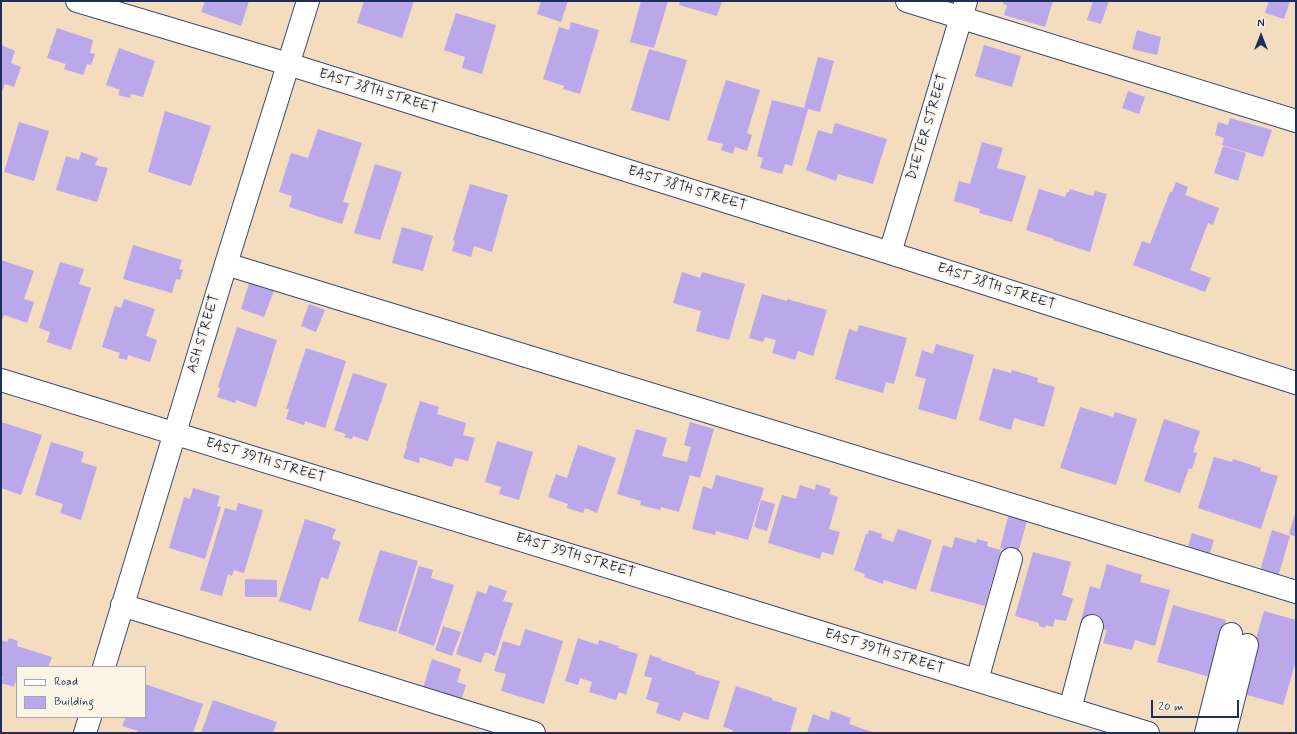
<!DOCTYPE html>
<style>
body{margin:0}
#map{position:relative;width:1297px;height:734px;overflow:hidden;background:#f4dcbf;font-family:Mynerve,sans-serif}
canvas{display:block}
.frame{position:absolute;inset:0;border:2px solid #1b2f5e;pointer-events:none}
.legend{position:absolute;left:16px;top:666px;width:130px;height:52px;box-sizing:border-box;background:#fcf5e5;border:1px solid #a2a6af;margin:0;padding:5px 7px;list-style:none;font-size:12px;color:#1b2f5e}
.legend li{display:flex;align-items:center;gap:8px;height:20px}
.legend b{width:20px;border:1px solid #a2a6af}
.north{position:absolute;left:1241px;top:16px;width:40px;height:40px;-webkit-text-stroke:3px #fcf5e5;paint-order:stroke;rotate:0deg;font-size:11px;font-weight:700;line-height:16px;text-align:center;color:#1b2f5e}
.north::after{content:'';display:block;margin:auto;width:14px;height:18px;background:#1b2f5e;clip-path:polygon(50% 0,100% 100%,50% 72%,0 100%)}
.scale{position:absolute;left:1151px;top:700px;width:88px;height:18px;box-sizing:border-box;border:2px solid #1b2f5e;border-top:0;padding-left:5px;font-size:12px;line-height:14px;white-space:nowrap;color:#1b2f5e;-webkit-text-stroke:3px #fcf5e5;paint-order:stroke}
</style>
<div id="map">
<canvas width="1297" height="734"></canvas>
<div class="frame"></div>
<ul class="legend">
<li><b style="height:5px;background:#fff"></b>Road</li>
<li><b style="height:11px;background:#bba8ea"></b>Building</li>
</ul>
<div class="north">N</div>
<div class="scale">20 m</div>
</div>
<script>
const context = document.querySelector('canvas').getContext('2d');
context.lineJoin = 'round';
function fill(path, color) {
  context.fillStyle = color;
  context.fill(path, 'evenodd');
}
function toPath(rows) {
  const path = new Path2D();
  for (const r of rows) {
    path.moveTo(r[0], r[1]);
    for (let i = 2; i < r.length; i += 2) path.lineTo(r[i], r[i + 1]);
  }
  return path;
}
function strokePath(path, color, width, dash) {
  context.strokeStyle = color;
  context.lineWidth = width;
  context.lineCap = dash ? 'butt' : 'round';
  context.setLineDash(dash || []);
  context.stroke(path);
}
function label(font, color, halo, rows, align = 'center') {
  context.font = font + ' Mynerve,sans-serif';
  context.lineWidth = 3.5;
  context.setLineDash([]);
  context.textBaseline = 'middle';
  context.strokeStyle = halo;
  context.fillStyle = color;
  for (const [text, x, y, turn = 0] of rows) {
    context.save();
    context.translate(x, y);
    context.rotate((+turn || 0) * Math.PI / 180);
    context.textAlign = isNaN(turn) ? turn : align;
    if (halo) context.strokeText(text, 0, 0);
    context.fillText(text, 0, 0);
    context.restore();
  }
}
fill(toPath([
 [205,1,249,1,241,26,201,12],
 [364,1,414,1,402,38,357,23],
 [541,1,568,1,561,22,537,14],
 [641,1,668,1,654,48,630,42],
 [680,1,722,1,717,16,679,5],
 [1004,1,1053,1,1045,27,1004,15,1007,5,1003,4],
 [1093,1,1109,1,1101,24,1087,20],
 [1269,1,1290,1,1284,19,1265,13],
 [456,13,496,25,482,74,462,68,465,57,444,50],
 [571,22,599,30,580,94,563,89,564,86,543,79,559,27,569,30],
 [57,28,93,40,90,53,95,54,91,65,87,64,83,75,64,69,66,64,47,58],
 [1137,30,1161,37,1157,55,1132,49],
 [1,45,15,51,11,63,21,67,14,87,5,84,1,93],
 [984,45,1021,56,1012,87,975,76],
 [119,48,155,61,143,97,131,94,130,98,118,95,120,90,106,85],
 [649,49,687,60,669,121,631,110],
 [818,57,834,61,820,112,808,109,792,166,785,164,782,174,760,168,763,158,757,156,772,100,804,108],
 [726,80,760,90,747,133,752,135,747,151,735,147,733,154,721,150,723,144,707,140],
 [1128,91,1145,97,1139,114,1122,108],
 [165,111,211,126,191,186,148,172],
 [1230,118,1272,130,1263,157,1222,145,1224,138,1215,135,1218,122,1228,125],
 [19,122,49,131,34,181,4,172],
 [835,123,887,139,873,184,838,174,836,181,806,170,818,130,832,134],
 [318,129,362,143,343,202,349,203,342,224,289,207,292,196,279,192,291,153,308,158],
 [982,142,1003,148,997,168,1026,176,1012,222,979,213,980,209,954,201,959,181,970,184],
 [1223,146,1246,153,1238,181,1214,173],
 [81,152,98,158,95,165,108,168,97,202,56,190,66,156,79,160],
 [375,164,402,172,380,240,354,233],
 [1176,182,1188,187,1185,195,1219,208,1213,225,1208,223,1190,270,1211,278,1205,292,1133,265,1142,241,1150,244,1170,192,1172,192],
 [470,184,508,195,492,252,474,246,471,257,452,251,455,241,453,240],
 [1039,189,1065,197,1067,192,1069,192,1070,189,1093,196,1095,191,1107,194,1090,252,1053,240,1054,239,1026,230],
 [402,227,433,236,423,271,392,263],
 [133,245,182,260,179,269,183,270,180,280,176,279,172,293,123,279],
 [1,260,34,271,24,299,34,302,27,323,4,315,1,322],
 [60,262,84,269,79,284,91,288,71,350,47,342,50,332,39,328],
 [682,272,700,278,702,272,745,284,729,340,696,331,701,311,673,303],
 [250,280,275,288,264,317,241,309],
 [762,294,787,301,787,299,827,310,813,356,798,351,795,360,772,353,776,340,765,337,763,342,749,338],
 [124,299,155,309,146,336,157,340,150,362,128,355,127,360,118,358,120,353,102,347,115,306,121,308],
 [309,304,325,310,316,332,301,326],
 [859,325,907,338,894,384,886,382,883,393,835,379,849,329,857,332],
 [237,327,277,340,256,407,236,400,235,403,217,397,220,388,218,387],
 [936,344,974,355,956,420,918,409,926,379,915,376,922,350,933,354],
 [306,348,346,361,325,428,305,421,304,425,286,419,289,409,286,409],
 [993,368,1011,373,1012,370,1038,378,1037,382,1055,387,1044,427,1014,418,1011,430,979,420],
 [353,373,387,384,368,441,353,436,352,439,344,437,346,434,334,430],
 [420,401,439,407,437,414,466,423,463,435,475,438,468,461,455,458,452,467,420,457,419,463,403,458,407,446,406,446],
 [1080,407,1113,417,1115,412,1137,419,1116,485,1060,468],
 [1164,419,1200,431,1193,452,1197,453,1192,469,1189,468,1180,493,1144,481],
 [1,422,42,435,21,495,1,488],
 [690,422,714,429,700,478,690,475,679,512,661,507,660,510,640,505,641,501,617,494,636,429,667,438,662,456,687,462,691,447,684,445],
 [497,441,533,452,519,500,499,494,501,487,485,482],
 [51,442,84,452,81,462,97,467,81,520,60,513,63,504,35,495],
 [578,445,616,458,597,513,585,508,583,513,567,508,568,504,548,497,556,474,567,478],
 [1214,457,1232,462,1233,459,1261,468,1260,471,1278,476,1261,529,1198,508],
 [716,475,764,488,748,540,716,531,715,535,692,529,703,486,712,489],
 [816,484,831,489,829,494,838,497,829,529,840,532,833,555,822,552,820,559,768,543,782,495,796,499,800,485,815,490],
 [193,488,220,496,217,506,221,507,205,559,169,548,184,497,190,499],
 [761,500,775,504,767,531,754,527],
 [238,503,263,510,244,573,234,570,232,576,228,574,222,596,200,590,225,508,236,511],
 [1296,510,1296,537,1289,534],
 [1009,513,1028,517,1018,553,1000,548],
 [305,519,336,529,332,539,341,542,328,579,321,577,311,611,279,601],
 [898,529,932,540,916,590,884,580,883,584,864,577,865,574,854,570,866,534,868,534,869,530,882,534,881,538,893,542],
 [1272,530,1290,536,1278,577,1260,571],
 [1192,533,1214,540,1209,556,1187,550],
 [955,537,976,543,977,539,988,542,987,546,1001,550,985,606,930,591,943,545,952,548],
 [380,550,418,561,396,632,358,621],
 [1033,552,1071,562,1062,595,1073,599,1066,621,1055,619,1053,627,1046,625,1045,628,1039,626,1039,623,1015,616],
 [1107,564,1142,575,1140,582,1170,590,1155,646,1135,640,1132,650,1103,643,1107,630,1080,624,1090,586,1100,589],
 [419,566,433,570,431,578,454,585,434,646,398,633],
 [245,579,277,580,277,597,245,597],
 [489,585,507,591,503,601,513,603,495,656,485,652,481,663,456,654,477,591,486,594],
 [1173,605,1226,620,1210,677,1157,662],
 [1264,611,1296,620,1296,661,1283,705,1240,693],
 [443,626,461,632,452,656,435,650],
 [525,629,563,641,544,704,501,691,506,674,494,671,503,641,520,646],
 [9,638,18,641,17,646,52,657,48,667,17,667,17,683,15,682,14,687,1,683,3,677,1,677,1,640,7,642],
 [578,638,598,645,599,640,619,646,618,648,638,654,626,695,619,692,616,700,589,692,592,682,580,678,578,685,565,681],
 [650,655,662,659,661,660,696,672,695,674,720,681,708,720,683,712,680,721,656,713,659,703,646,699,652,678,644,676],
 [432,659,461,669,457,682,466,685,461,701,421,694],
 [145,684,203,704,193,733,137,733,138,731,122,726,126,717,145,717],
 [736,686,772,698,772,700,797,708,790,733,732,733,733,730,723,727],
 [213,700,277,722,273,733,201,733],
 [831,711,851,718,849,724,875,733,807,733,813,714,829,720]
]), '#bba8ea');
const minor = toPath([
 [77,1,288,64,890,253,1296,383],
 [907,1,1296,121],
 [890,253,966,1],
 [226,264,1296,592],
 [1,380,1148,733],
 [122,605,534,733],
 [104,667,226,264,308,1],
 [977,680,1011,559],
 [1070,709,1092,626],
 [85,733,90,717],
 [1206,733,1231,634],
 [1225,733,1247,645]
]);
strokePath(minor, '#3c496d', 24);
strokePath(minor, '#fff', 22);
label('14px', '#1b2f5e', '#fcf5e5', [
 ["EAST 38TH STREET",378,92,17],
 ["DIETER STREET",928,127,-73],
 ["EAST 38TH STREET",687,189,17],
 ["EAST 38TH STREET",996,287,18],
 ["ASH STREET",204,334,-73],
 ["EAST 39TH STREET",265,461,17],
 ["EAST 39TH STREET",575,556,17],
 ["EAST 39TH STREET",884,652,17]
]);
</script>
